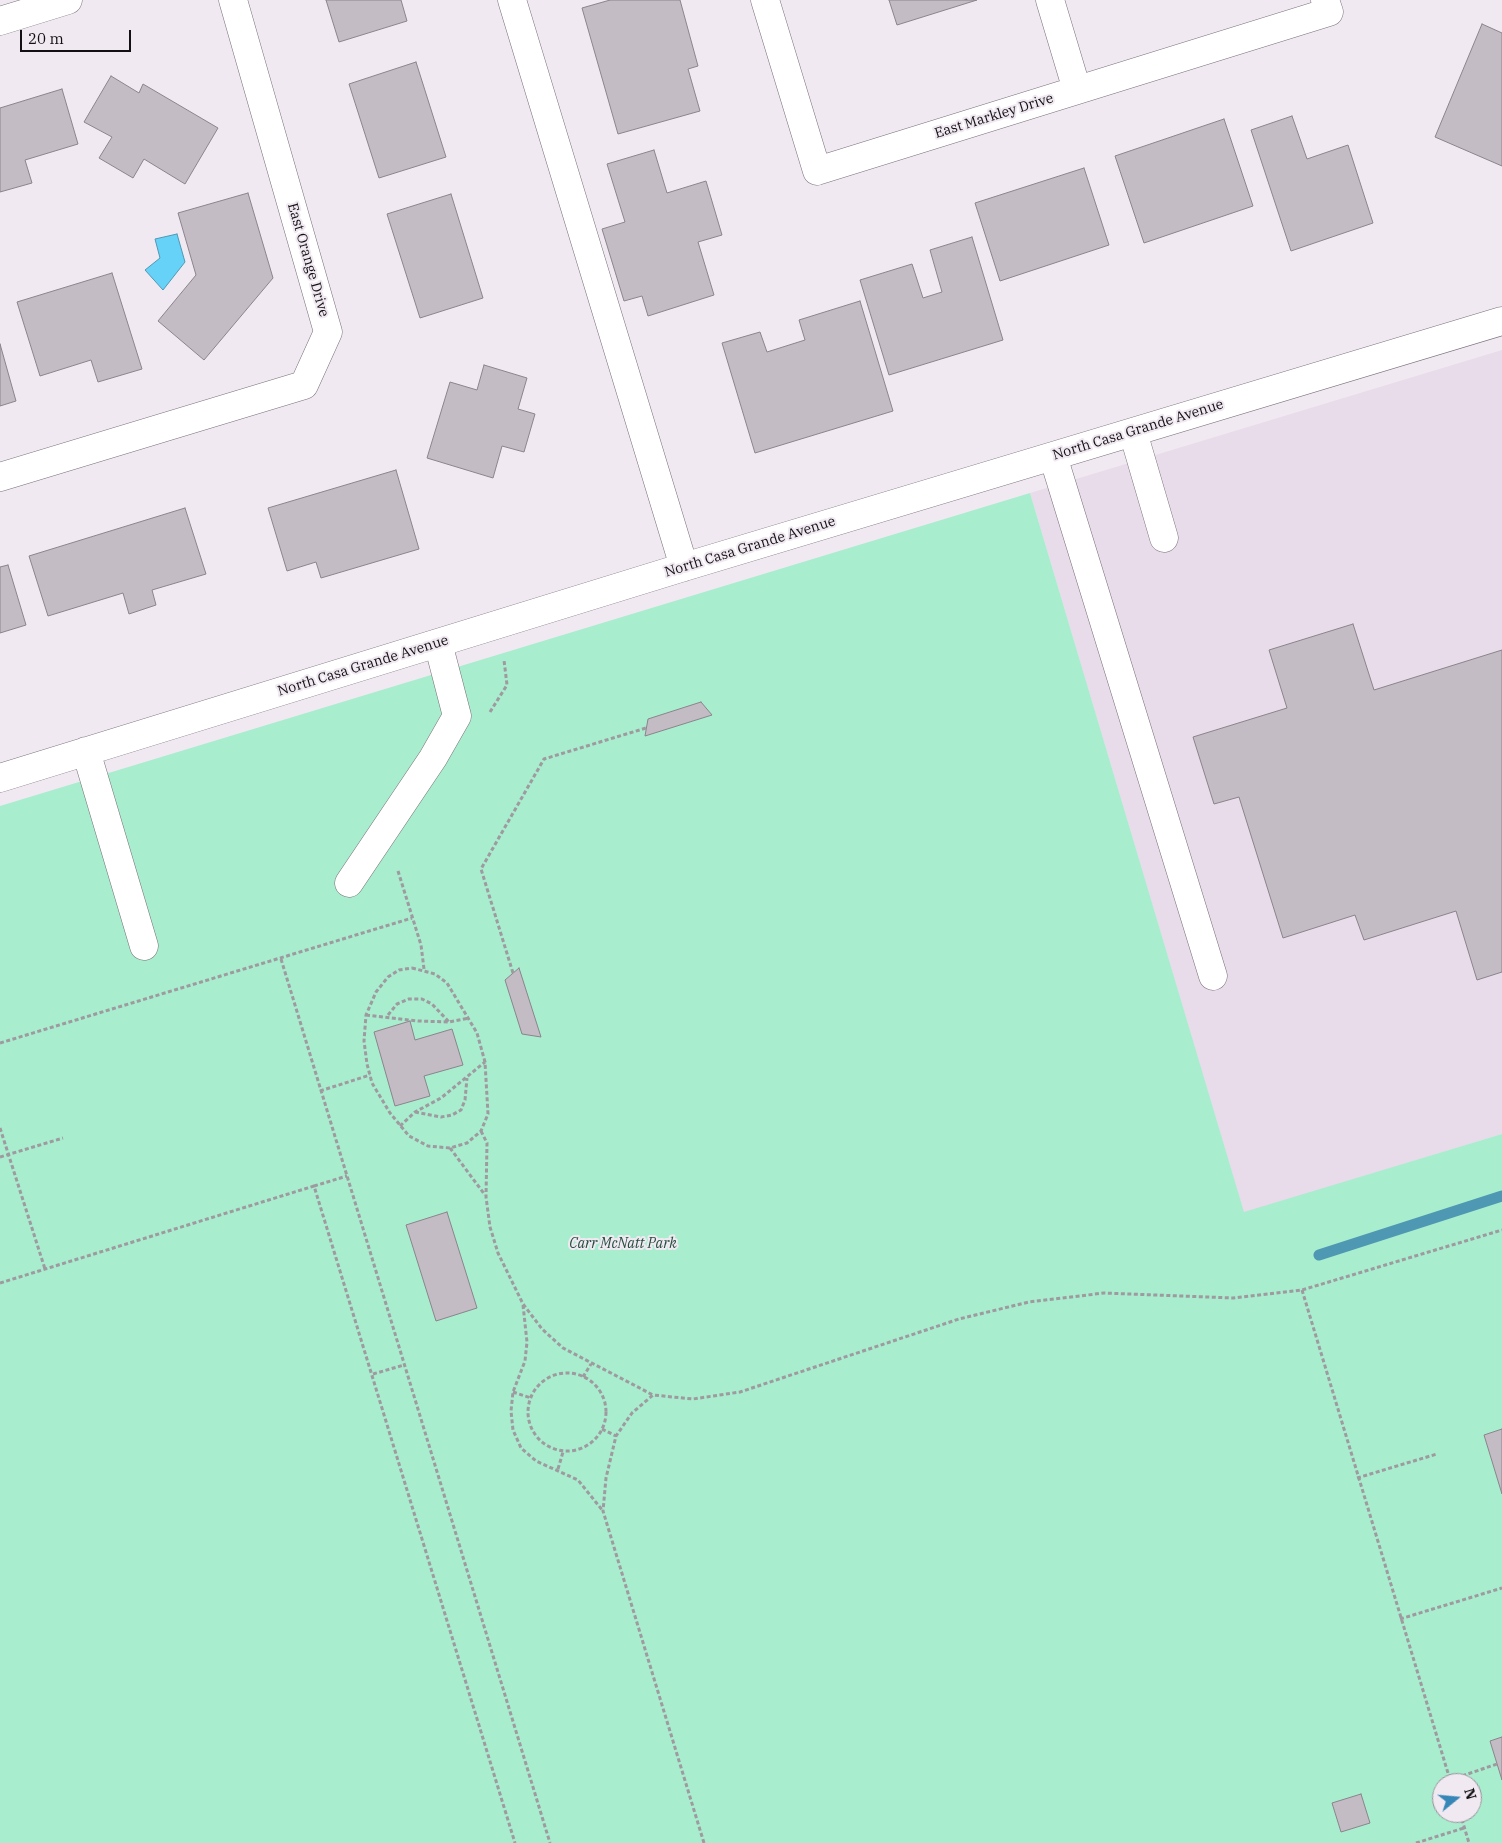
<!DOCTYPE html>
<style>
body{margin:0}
#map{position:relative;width:1502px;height:1843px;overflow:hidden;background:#f1e9f2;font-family:"IBM Plex Serif",serif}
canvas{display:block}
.north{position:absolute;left:1432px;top:1773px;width:50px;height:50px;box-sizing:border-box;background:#f1e9f2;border:1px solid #989299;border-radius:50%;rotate:73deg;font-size:14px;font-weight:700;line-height:20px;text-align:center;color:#131013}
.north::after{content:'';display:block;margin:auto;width:18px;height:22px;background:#3786b8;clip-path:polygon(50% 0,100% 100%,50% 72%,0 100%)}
.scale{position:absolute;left:20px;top:30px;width:111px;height:22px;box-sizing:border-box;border:2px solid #131013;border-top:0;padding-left:6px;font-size:15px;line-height:18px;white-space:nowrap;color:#131013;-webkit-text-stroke:4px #f1e9f2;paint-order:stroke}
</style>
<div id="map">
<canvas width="1502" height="1843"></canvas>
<div class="north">N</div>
<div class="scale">20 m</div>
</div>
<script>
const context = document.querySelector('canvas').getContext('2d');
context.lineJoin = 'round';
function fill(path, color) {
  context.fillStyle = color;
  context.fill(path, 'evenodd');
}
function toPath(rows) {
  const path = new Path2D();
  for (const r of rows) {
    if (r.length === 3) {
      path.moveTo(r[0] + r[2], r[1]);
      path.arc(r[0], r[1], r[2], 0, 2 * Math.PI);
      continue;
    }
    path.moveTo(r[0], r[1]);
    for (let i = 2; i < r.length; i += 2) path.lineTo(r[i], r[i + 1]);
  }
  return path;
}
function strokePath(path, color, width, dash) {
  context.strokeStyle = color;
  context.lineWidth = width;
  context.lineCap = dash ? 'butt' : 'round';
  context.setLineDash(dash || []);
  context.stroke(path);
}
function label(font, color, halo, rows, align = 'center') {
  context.font = font + ' "IBM Plex Serif",serif';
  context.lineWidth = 4;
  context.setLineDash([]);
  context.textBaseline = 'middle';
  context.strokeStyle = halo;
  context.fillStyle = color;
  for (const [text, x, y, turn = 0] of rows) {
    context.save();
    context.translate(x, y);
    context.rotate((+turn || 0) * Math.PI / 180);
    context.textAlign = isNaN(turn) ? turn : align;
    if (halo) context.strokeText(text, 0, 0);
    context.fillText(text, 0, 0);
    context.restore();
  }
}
fill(toPath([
 [1502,350,1502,1134,1244,1213,1030,493]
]), '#e8dbea');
fill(toPath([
 [1030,493,1244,1212,1502,1134,1502,1843,0,1843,0,806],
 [1442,1783,1472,1783,1472,1813,1442,1813]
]), '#a8edce');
const water = toPath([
 [177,234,185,262,163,290,145,270,160,258,155,239,177,234]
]);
fill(water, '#67d2f8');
strokePath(water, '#4e98b3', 1);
strokePath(toPath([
 [1319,1255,1502,1196]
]), '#4e98b3', 11);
const building = toPath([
 [326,0,401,0,407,21,339,42,326,0],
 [610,0,680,0,698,66,688,69,700,111,618,134,582,8,610,0],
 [889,0,977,0,897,25,889,0],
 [1482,24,1502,33,1502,166,1435,137,1482,24],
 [416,62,446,157,379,178,349,84,416,62],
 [111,76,139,93,143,84,218,128,185,184,144,159,133,178,99,158,112,137,84,122,111,76],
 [62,89,78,144,25,160,32,183,0,192,0,108,62,89],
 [1292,116,1307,159,1348,145,1373,223,1291,251,1251,130,1292,116],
 [1224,119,1253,206,1144,243,1115,156,1224,119],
 [654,150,667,193,706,181,722,235,698,242,714,295,648,316,642,296,624,301,602,229,625,222,607,164,654,150],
 [1084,168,1109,245,1000,281,975,203,1084,168],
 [248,193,273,278,204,360,158,321,196,275,178,213,248,193],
 [451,194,483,298,420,318,387,214,451,194],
 [972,237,1003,340,889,375,860,280,912,264,923,298,942,292,930,250,972,237],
 [112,273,142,369,98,382,91,360,40,376,17,302,112,273],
 [860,301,893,411,755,453,722,343,760,332,767,352,805,340,799,320,860,301],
 [0,344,16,401,0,406,0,344],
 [484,365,527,378,518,409,535,414,524,452,502,446,493,478,427,458,450,382,477,390,484,365],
 [396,470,419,549,321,578,316,562,287,571,268,508,396,470],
 [185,508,206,574,152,590,156,605,129,614,123,593,48,616,29,556,185,508],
 [8,565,26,625,0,633,0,567,8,565],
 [1353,624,1374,690,1502,650,1502,972,1477,980,1456,911,1364,940,1355,915,1283,938,1239,797,1214,804,1193,737,1287,708,1269,650,1353,624],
 [701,702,712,715,645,736,648,719,701,702],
 [519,968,541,1037,522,1034,505,980,519,968],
 [410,1021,415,1040,452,1029,463,1065,424,1076,430,1096,395,1106,374,1032,410,1021],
 [447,1212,477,1308,436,1321,406,1225,447,1212],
 [1502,1429,1502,1494,1484,1435,1502,1429],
 [1502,1737,1502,1780,1490,1741,1502,1737],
 [1361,1794,1370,1823,1341,1832,1332,1803,1361,1794]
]);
fill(building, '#c3bcc4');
strokePath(building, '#8b848c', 1);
const minor = toPath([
 [512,0,684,567],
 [765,0,817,171,1329,12,1325,0],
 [1050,0,1077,90],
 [0,21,68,0],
 [1133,432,1164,538],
 [1053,456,1213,976],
 [0,477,304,385,328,332,233,0],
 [86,751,144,946],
 [0,778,684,567,1502,321],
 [349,883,433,758,457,716,438,643]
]);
strokePath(minor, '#787178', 29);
strokePath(toPath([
 [490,712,507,685,504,660],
 [398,871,421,945,424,969],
 [281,959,550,1843],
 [412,968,435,974,447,983,477,1033,485,1062,488,1114,481,1131,467,1143,450,1148,428,1146,409,1136,390,1113,372,1083,367,1064,364,1041,366,1015,376,992,388,977,399,970,412,968],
 [513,973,481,869,544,759,646,728],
 [366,1015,418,1021,449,1022,469,1018],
 [388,1015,397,1004,409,999,422,999,432,1004,449,1022],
 [0,1043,412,918],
 [320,1091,370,1075],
 [415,1112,441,1117,452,1115,461,1110,465,1100,467,1078],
 [400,1126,415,1112,441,1098,485,1062],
 [0,1128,45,1269],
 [481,1131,487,1143,486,1197,490,1227,498,1253,523,1304,542,1329,563,1348,653,1395],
 [450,1148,485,1195],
 [0,1157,63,1138],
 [314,1186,347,1176],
 [0,1283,314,1186,515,1843],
 [1302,1290,1451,1783],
 [523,1305,527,1342,525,1361,513,1392,511,1411,513,1430,521,1448,536,1461,578,1480,603,1511],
 [567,1412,39],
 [373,1374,404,1365],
 [583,1377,591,1364],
 [513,1392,531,1398],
 [602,1429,616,1436],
 [558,1469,563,1452],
 [1357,1478,1437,1454],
 [1400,1619,1502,1588],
 [1450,1780,1497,1764],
 [1460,1813,1469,1843],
 [704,1843,603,1511,606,1478,616,1436,632,1413,653,1395,693,1399,740,1392,959,1319,1029,1302,1104,1293,1233,1298,1302,1290,1502,1230],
 [1416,1843,1464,1828]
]), '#9f99a0', 3, [4, 2.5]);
strokePath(minor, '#fff', 28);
label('14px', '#131013', '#f1e9f2', [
 ["East Markley Drive",994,116,-17],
 ["East Orange Drive",308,260,74],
 ["North Casa Grande Avenue",1138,430,-17],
 ["North Casa Grande Avenue",750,547,-17],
 ["North Casa Grande Avenue",363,666,-17]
]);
label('italic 14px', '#224c3b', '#f1e9f2', [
 ["Carr McNatt Park",623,1244]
]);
</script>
